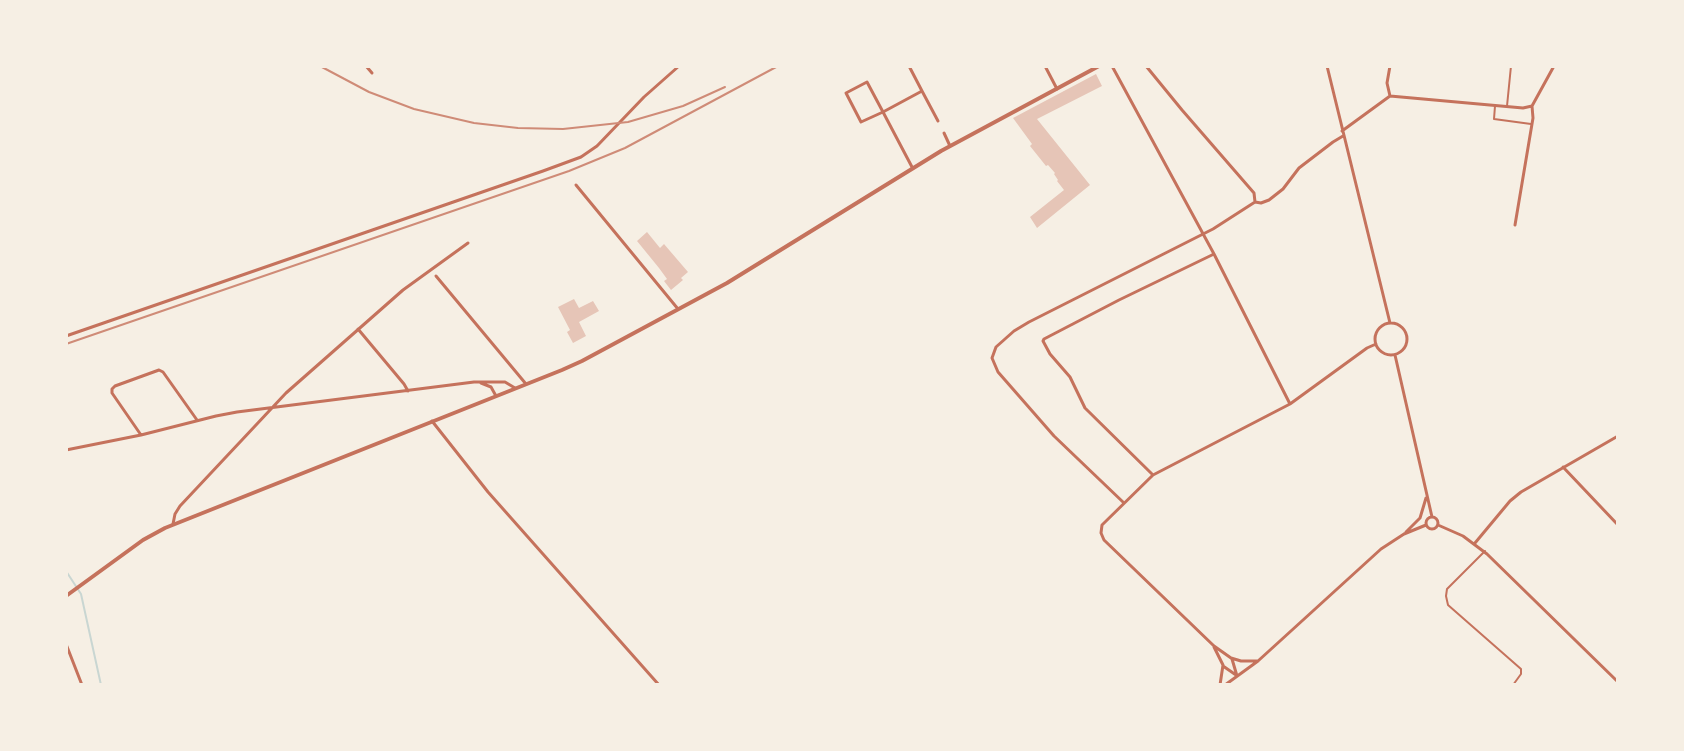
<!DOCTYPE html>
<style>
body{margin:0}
#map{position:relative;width:1684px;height:751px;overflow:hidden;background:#f6efe4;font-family:Karla,sans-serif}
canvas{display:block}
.frame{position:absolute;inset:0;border:68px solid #f6efe4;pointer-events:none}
</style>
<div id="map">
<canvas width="1684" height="751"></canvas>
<div class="frame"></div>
</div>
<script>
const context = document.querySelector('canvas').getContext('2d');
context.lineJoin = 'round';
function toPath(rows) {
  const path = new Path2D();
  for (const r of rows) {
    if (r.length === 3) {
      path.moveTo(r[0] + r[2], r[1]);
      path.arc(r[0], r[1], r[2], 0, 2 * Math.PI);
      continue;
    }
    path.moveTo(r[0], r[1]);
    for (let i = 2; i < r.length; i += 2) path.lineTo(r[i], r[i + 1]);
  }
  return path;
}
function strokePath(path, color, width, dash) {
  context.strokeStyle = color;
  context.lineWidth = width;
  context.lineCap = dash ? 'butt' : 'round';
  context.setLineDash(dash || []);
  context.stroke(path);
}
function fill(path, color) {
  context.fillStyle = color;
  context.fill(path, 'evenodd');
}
strokePath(toPath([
 [66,571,81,594,101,685]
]), '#c9d6d2', 2);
fill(toPath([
 [1096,74,1102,86,1037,119,1090,185,1037,228,1030,217,1064,190,1057,181,1058,180,1054,174,1055,173,1048,165,1046,166,1030,146,1032,144,1013,118],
 [647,232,660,248,664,244,688,272,681,278,683,280,671,290,664,281,667,279,659,268,637,241],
 [574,299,579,308,593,301,599,311,579,322,586,336,573,343,567,332,570,330,558,307]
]), '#e6c5b7');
strokePath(toPath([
 [1495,106,1494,119,1531,124],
 [1507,106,1511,66],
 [1485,551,1447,589,1446,596,1448,605,1521,669,1521,674,1513,685]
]), '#c5725c', 2);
strokePath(toPath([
 [366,66,372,73],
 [909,66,922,91,883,112,861,122,846,93,867,82,883,112,912,167],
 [1045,66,1057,89],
 [1112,66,1214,254,1290,404],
 [1146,66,1182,110,1254,193,1255,202],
 [1327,66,1390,323],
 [1390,66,1387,83,1390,96],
 [922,91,938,121],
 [1342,131,1390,96,1523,108,1532,106],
 [944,133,950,146],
 [576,185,678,309],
 [1515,225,1533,118,1532,106,1554,66],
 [436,276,526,384],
 [1391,339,16],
 [358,329,404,384,408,391],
 [66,336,543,171,581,157,597,146,644,97,679,66],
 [1395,355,1432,517],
 [481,383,491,387,496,396],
 [432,421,488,492,659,685],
 [141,435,112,393,112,389,115,386,159,370,163,372,197,420],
 [66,450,141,435,216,416,237,412,474,382,505,382,515,388],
 [1563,467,1618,525],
 [1153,475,1085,408,1070,377,1050,354,1043,341,1044,339,1119,300,1214,254],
 [1124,503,1054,436,998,372,992,358,996,347,1014,331,1029,322,1213,229,1255,202,1261,203,1269,200,1283,189,1299,168,1333,142,1343,136],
 [1432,523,6],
 [173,524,175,514,180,506,286,393,403,290,468,243],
 [1438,525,1463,536,1487,554,1618,682],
 [1406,532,1420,518,1426,498],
 [1475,543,1510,501,1521,492,1618,436],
 [66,644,82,685],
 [1214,647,1223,665,1220,685],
 [1232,659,1237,676],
 [1258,661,1241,661,1231,658,1214,646,1104,540,1101,533,1102,525,1153,475,1290,404,1367,348,1376,344],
 [1223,666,1236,675],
 [1225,685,1258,661,1381,549,1404,534,1426,525]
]), '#c5725c', 3);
strokePath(toPath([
 [66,596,143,540,165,528,562,370,582,361,727,283,941,151,1099,66]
]), '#c5725c', 4);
strokePath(toPath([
 [320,66,369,92,414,109,474,123,518,128,563,129,628,122,683,106,725,87],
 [66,344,569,171,625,148,778,66]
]), '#cf8b77', 2);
</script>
